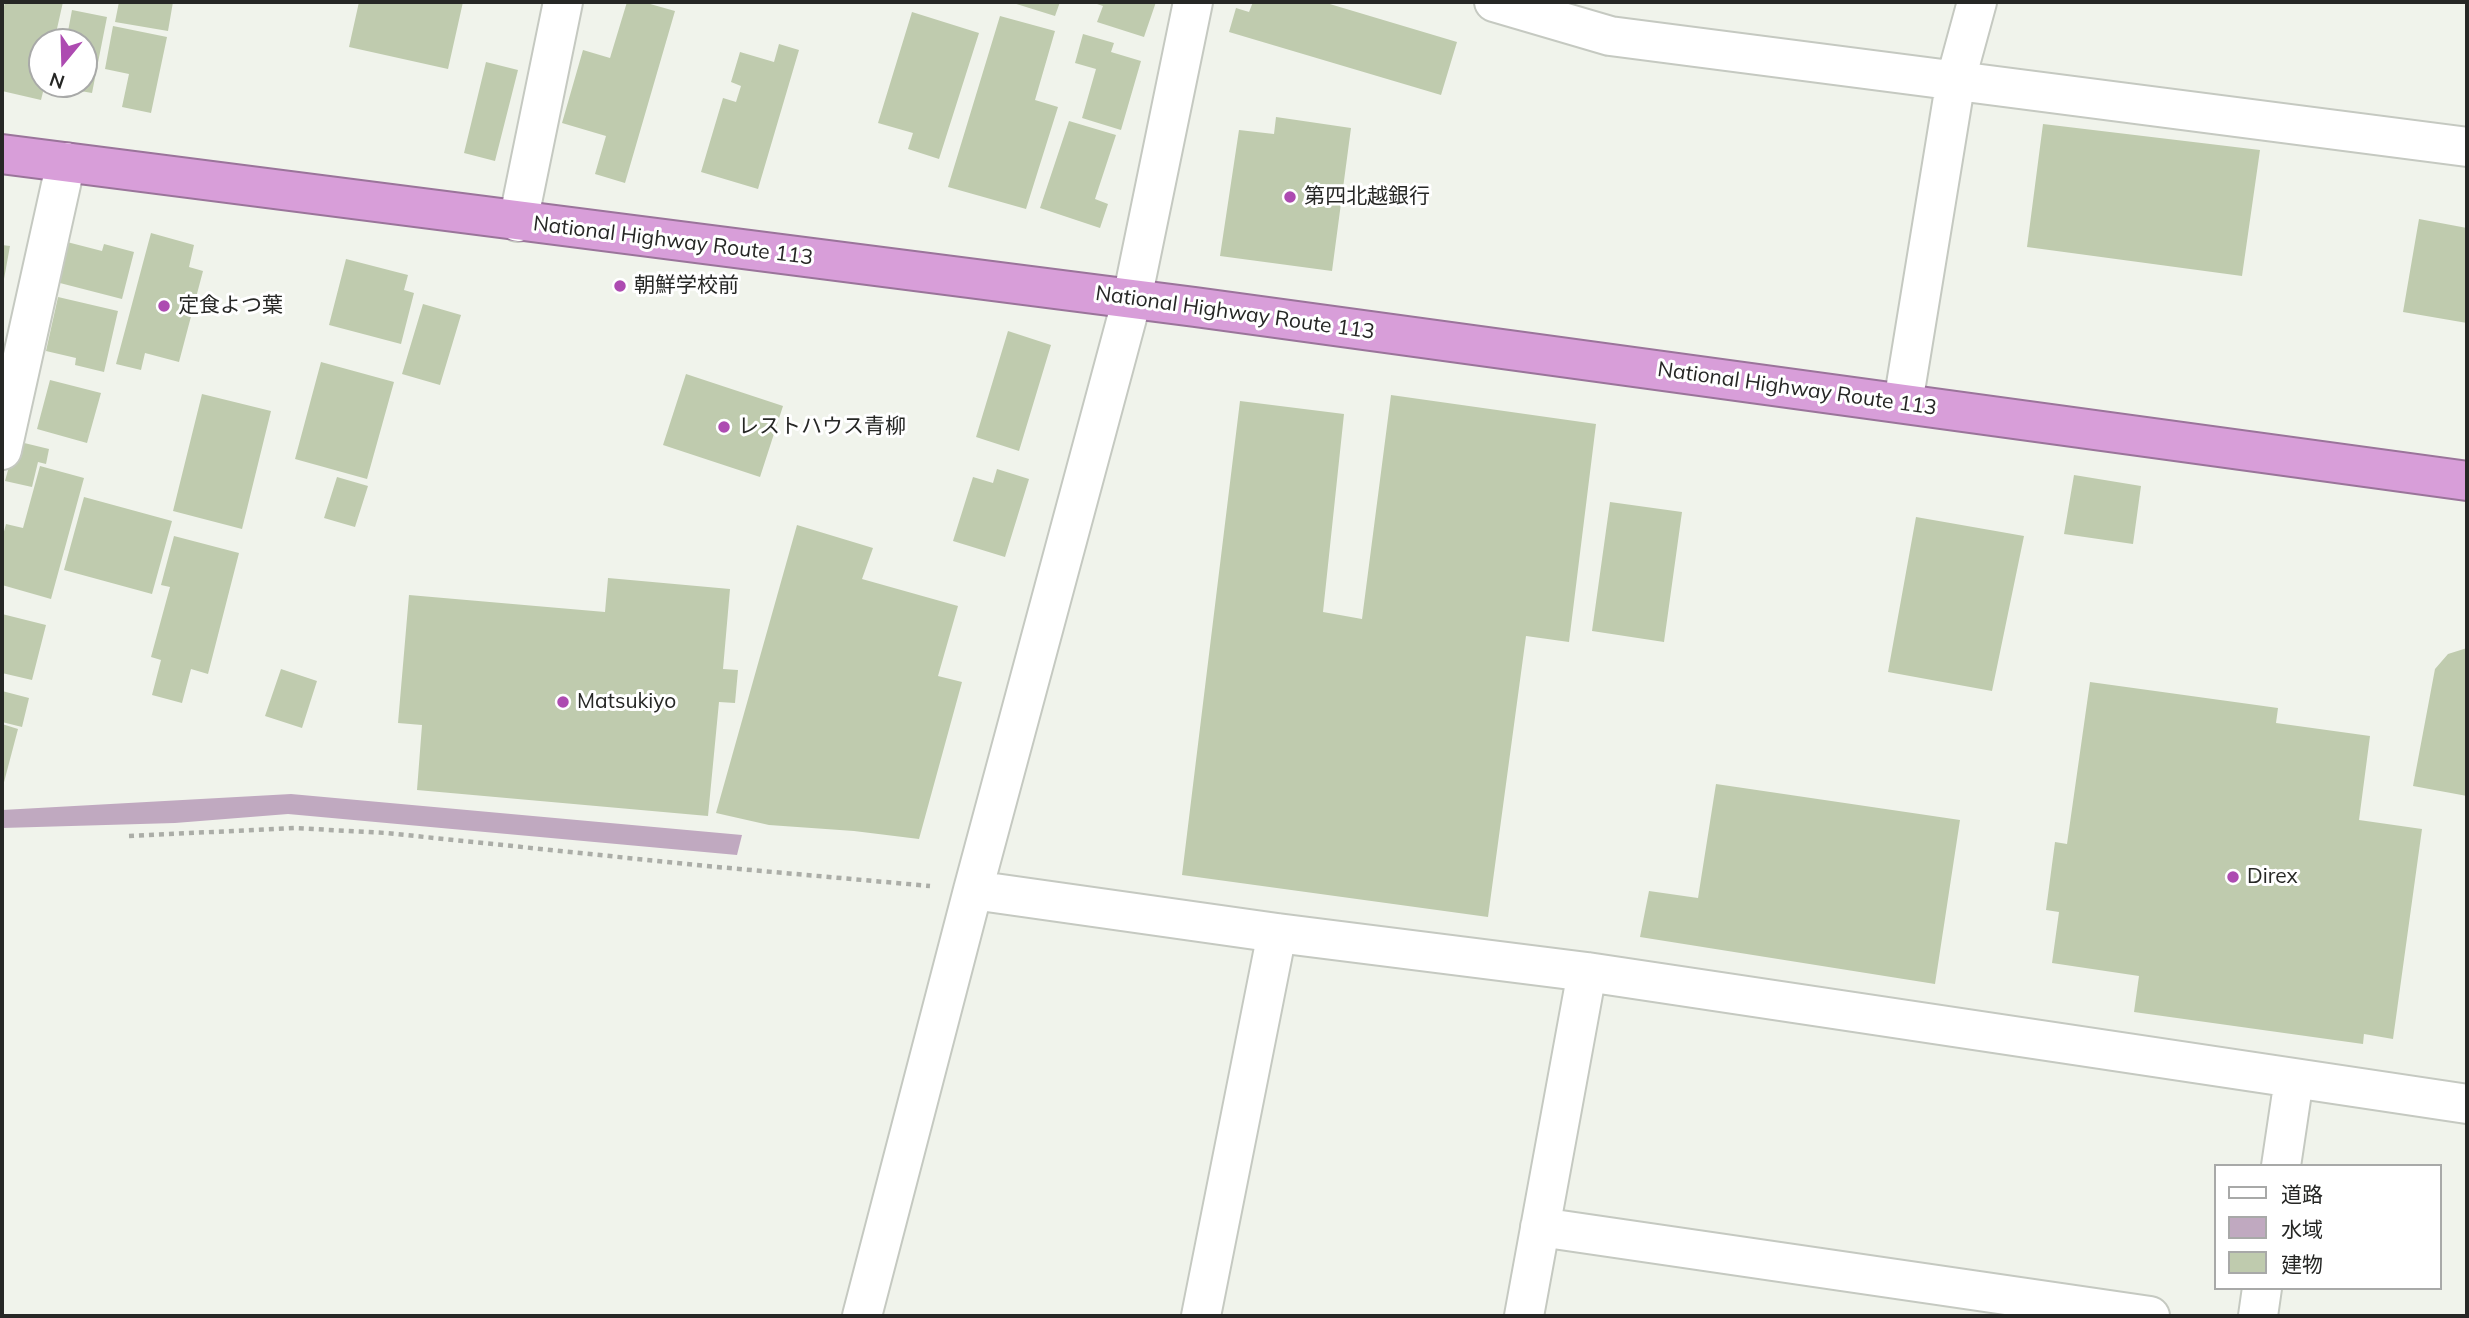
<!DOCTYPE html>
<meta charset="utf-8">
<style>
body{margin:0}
#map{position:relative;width:2469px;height:1318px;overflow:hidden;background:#f0f3eb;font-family:Mulish,"Noto Sans JP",sans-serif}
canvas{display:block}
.frame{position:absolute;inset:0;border:4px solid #262725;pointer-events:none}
.legend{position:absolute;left:2214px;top:1164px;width:228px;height:126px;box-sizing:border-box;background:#fff;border:2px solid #a8a9a8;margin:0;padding:9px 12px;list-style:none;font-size:21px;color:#262725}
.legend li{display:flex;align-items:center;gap:14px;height:35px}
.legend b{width:35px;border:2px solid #a8a9a8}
.north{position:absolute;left:28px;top:28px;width:70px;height:70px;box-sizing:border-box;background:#fff;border:2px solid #a8a9a8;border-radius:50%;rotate:199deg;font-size:19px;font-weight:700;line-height:28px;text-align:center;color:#262725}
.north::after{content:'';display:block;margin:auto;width:24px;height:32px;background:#ad4bb1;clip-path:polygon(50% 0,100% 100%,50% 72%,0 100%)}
</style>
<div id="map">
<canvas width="2469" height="1318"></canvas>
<div class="frame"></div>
<ul class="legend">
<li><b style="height:9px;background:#fff"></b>道路</li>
<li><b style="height:19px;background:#c0a9c0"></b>水域</li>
<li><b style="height:19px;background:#bfcbae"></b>建物</li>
</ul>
<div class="north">N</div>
</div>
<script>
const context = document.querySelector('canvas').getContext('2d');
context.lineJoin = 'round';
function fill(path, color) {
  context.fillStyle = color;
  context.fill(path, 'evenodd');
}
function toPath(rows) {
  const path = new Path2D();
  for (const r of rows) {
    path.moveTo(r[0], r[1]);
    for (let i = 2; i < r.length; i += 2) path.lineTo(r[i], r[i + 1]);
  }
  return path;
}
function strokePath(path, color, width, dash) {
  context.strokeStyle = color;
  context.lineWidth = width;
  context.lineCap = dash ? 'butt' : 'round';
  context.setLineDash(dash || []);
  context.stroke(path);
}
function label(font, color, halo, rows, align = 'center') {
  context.font = font + ' Mulish,"Noto Sans JP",sans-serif';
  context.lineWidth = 6;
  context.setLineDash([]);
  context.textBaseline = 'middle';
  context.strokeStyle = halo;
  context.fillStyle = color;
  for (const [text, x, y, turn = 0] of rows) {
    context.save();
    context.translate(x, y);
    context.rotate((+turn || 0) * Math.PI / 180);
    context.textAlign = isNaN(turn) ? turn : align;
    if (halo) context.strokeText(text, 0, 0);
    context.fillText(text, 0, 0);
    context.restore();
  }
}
fill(toPath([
 [291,794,742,835,737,855,288,814,175,823,2,828,2,810]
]), '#c0a9c0');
fill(toPath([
 [5,2,63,2,54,42,42,42,42,84,45,84,41,100,2,91,2,16],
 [119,2,173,2,168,31,115,22],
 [359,2,463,2,448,69,349,47],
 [627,2,643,2,675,11,625,183,595,174,606,136,562,123,583,50,610,58],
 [1010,2,1060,2,1055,16],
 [1091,2,1156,2,1144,37,1097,22,1103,6],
 [1253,2,1323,2,1457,42,1441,95,1229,32,1236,8,1249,12],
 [72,10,107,17,92,93,57,87,58,84,84,84,84,42,66,42],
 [912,12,979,33,939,159,908,149,913,133,878,123],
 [1000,16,1055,31,1035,100,1058,107,1026,209,948,187],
 [113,26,167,37,151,113,122,107,129,74,105,69],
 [1083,34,1114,43,1111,52,1141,61,1121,130,1082,118,1096,69,1075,63],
 [779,44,799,50,758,189,701,172,723,98,736,102,741,86,731,82,740,52,774,62],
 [486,62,518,70,495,161,464,153],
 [1276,117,1351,128,1332,271,1220,256,1239,130,1274,134],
 [1069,121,1116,135,1095,199,1108,204,1100,228,1040,208],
 [2043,124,2260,150,2242,276,2027,247],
 [2419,219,2467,228,2467,323,2403,312],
 [151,233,194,245,189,267,203,271,179,362,145,353,141,370,116,364],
 [67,242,102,251,104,244,134,252,122,299,56,282],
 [2,245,10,246,4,279,2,279],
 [346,259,408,275,404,290,414,293,401,344,329,325],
 [58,297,118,311,104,372,75,365,76,358,46,351],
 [423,304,461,315,440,385,402,374],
 [1008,331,1051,345,1019,451,976,437],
 [321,362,394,382,367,479,295,459],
 [686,374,783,406,760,477,663,445],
 [50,380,101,393,87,443,37,429],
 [202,394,271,411,242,529,173,511],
 [1391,395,1596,424,1569,642,1526,636,1488,917,1182,875,1240,401,1344,414,1323,612,1362,619],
 [16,441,49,449,46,464,38,462,32,487,5,481],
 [40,466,84,478,51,599,2,585,2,539,6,524,23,528],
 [997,469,1029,479,1005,557,953,541,973,477,993,483],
 [2074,475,2141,486,2133,544,2064,534],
 [337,477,368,486,355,527,324,518],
 [84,497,172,521,152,594,64,570],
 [1610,502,1682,512,1664,642,1592,631],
 [1916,517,2024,536,1992,691,1888,672],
 [797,525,873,548,862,579,958,606,938,676,962,682,919,839,854,831,769,825,716,813],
 [174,536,239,553,208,674,191,669,182,703,152,695,161,660,151,657,170,587,161,585],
 [608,578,730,589,723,669,738,670,735,703,719,702,708,816,417,790,422,725,398,723,409,595,605,612],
 [2,614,46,625,32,680,2,673],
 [2467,648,2467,796,2413,786,2435,669,2448,654],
 [281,669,317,681,302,728,265,716],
 [2090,682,2278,708,2276,723,2370,736,2359,820,2422,829,2393,1039,2364,1034,2363,1044,2134,1012,2139,976,2052,963,2059,912,2046,910,2055,842,2067,844],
 [2,691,29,698,22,727,2,722],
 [2,724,18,729,3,786,2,785],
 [1716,784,1960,820,1935,984,1640,937,1649,891,1698,898]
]), '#bfcbae');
const minor = toPath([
 [1494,2,1610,36,2467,147],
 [518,222,563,2],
 [1903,403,1956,79,1977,2],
 [2,450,66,162],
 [973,890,1277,933,1587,972,2467,1104],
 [2281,1166,2294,1079],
 [1540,1227,2150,1316],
 [862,1316,973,890,1132,299,1193,2],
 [1201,1316,1277,933],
 [1524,1316,1587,972],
 [2258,1316,2262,1288]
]);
const highway = toPath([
 [2,154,1195,307,2467,481]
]);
strokePath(minor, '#c5c9c1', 42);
strokePath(highway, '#9a749a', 42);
strokePath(toPath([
 [129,836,294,828,386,833,706,866,930,886]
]), '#abada7', 4.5, [5, 5]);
strokePath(minor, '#fff', 38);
strokePath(highway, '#d89ed9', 38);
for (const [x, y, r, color] of [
 [1290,197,7,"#ad4bb1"],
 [620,286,7,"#ad4bb1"],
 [164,306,7,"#ad4bb1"],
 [724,427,7,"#ad4bb1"],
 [563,702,7,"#ad4bb1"],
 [2233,877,7,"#ad4bb1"]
]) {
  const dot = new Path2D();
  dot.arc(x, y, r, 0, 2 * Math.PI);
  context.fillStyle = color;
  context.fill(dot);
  strokePath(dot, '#fff', 2.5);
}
label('21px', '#262725', '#fff', [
 ["第四北越銀行",1304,197],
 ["朝鮮学校前",634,286],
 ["定食よつ葉",178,306],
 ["レストハウス青柳",738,427],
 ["Matsukiyo",577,702],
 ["Direx",2247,877]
], 'left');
label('21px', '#262725', '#fff', [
 ["National Highway Route 113",673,241,7],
 ["National Highway Route 113",1235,313,8],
 ["National Highway Route 113",1797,389,8]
]);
</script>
